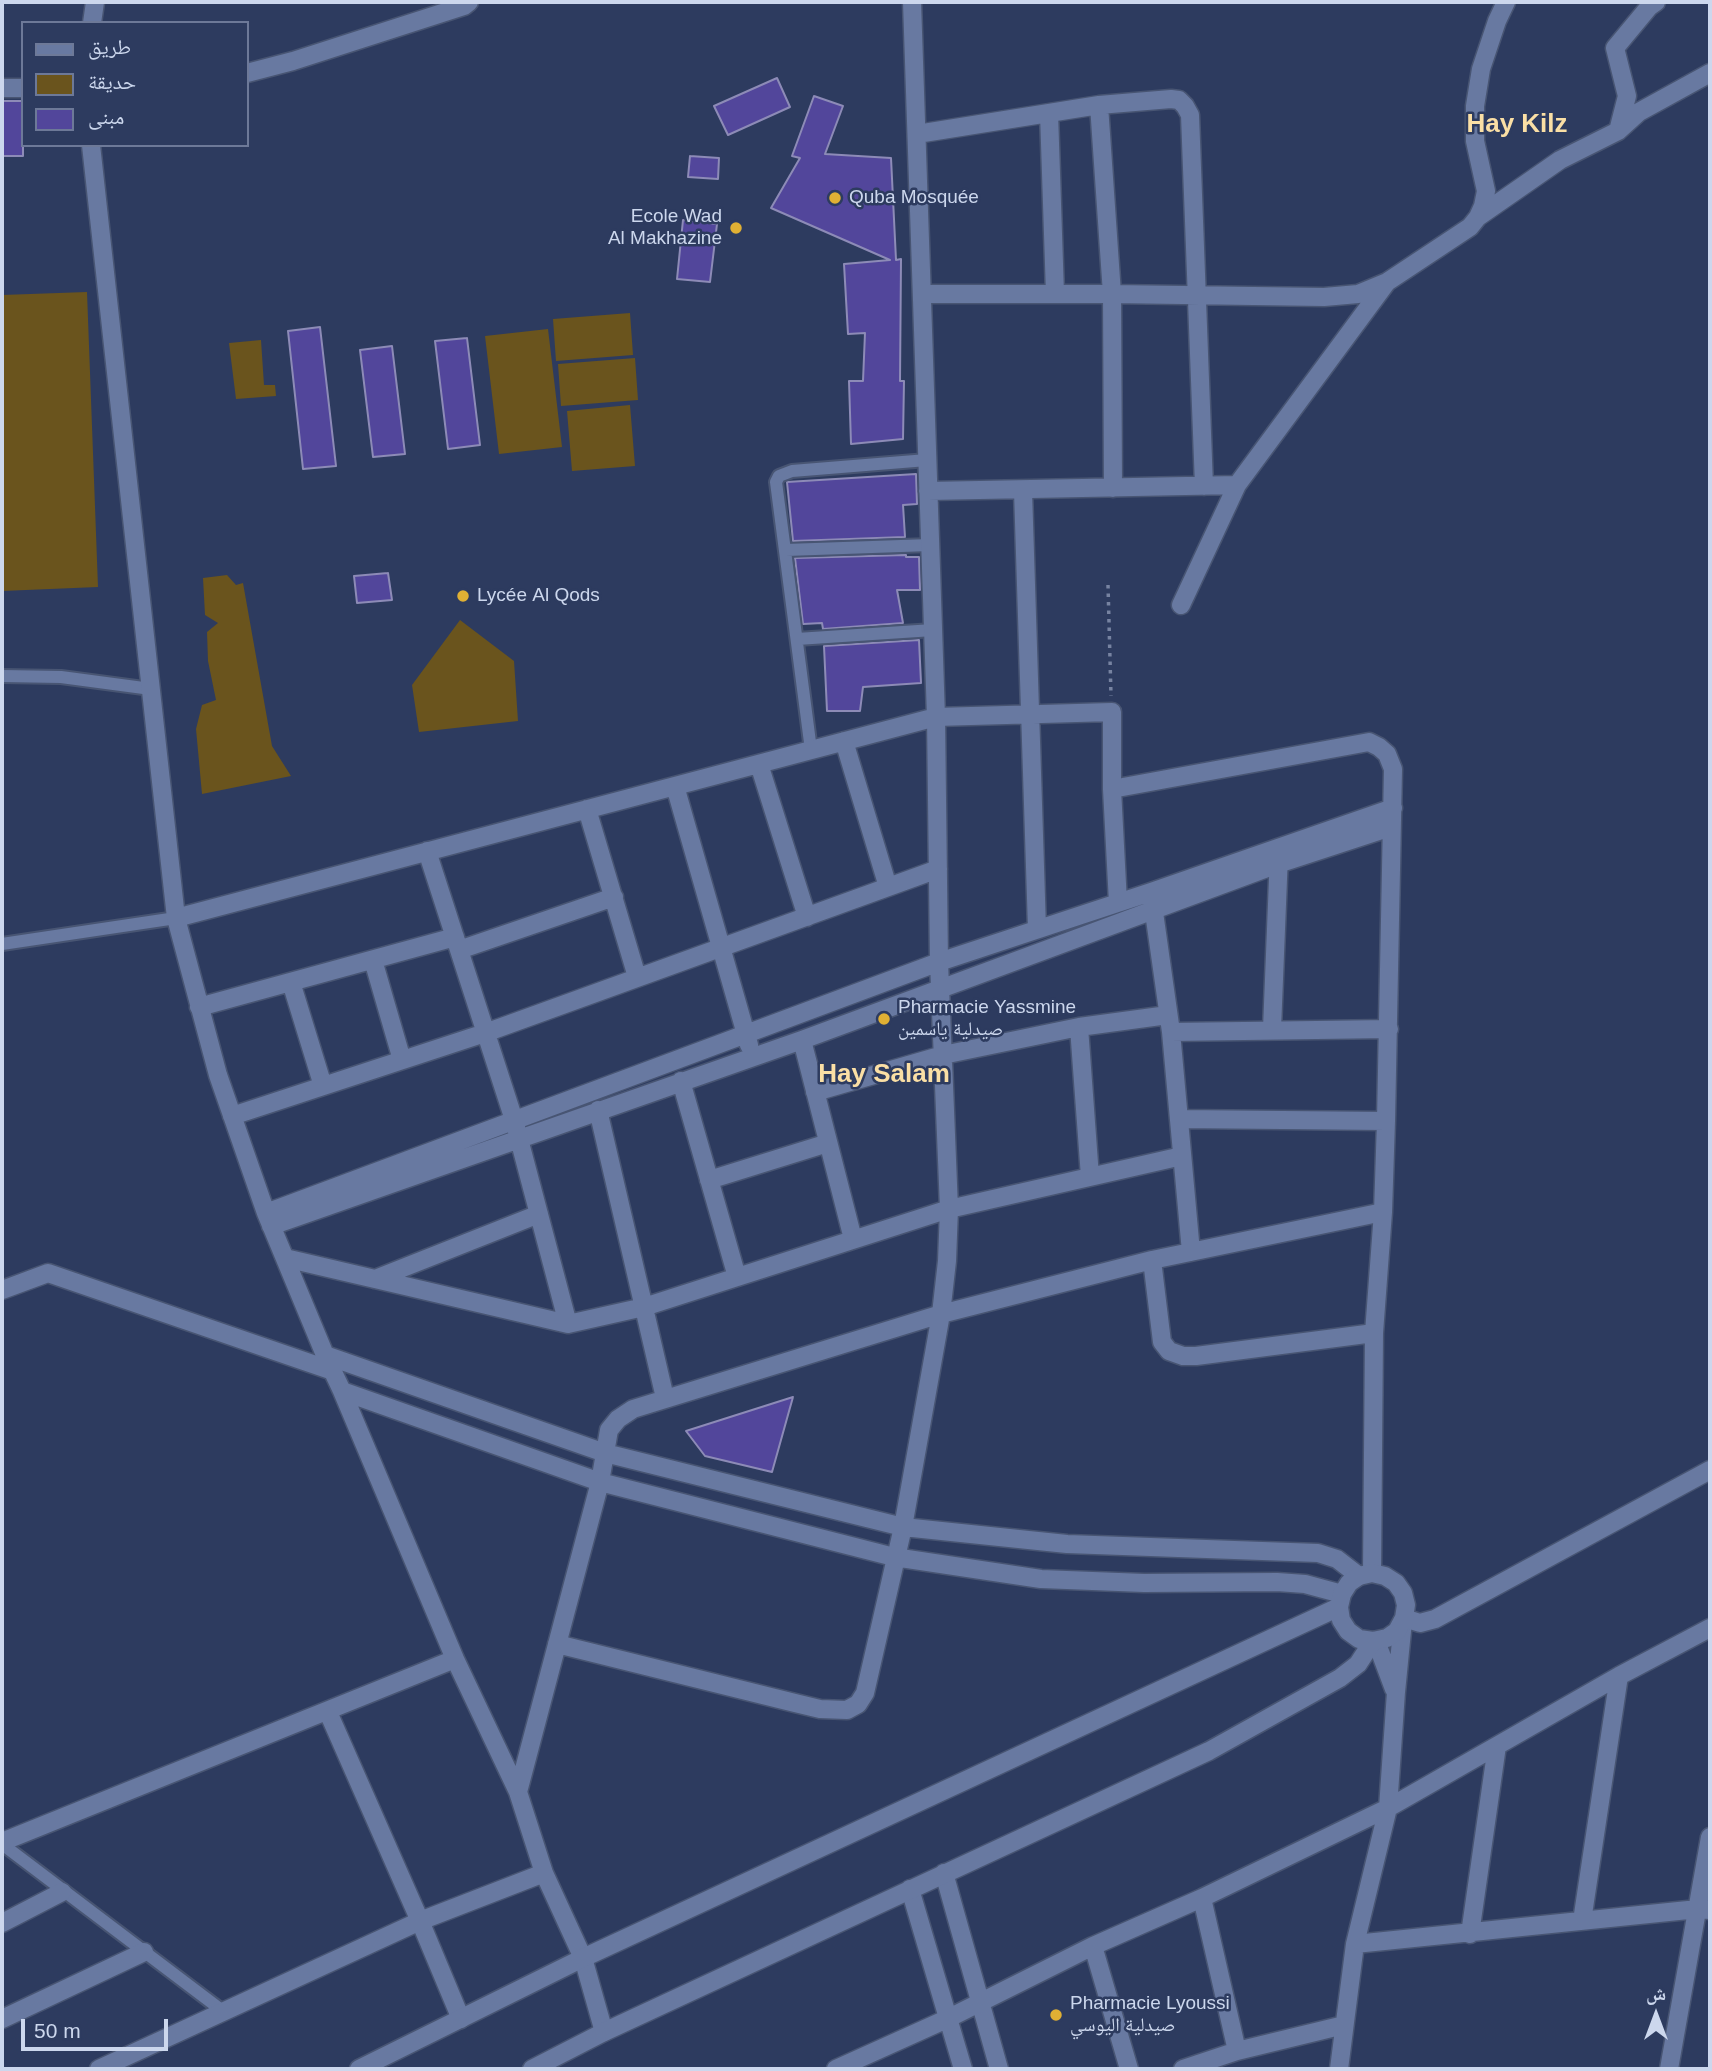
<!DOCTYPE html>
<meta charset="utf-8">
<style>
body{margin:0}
#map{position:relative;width:1712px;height:2071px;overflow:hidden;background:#2d3b5f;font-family:Helvetica,"Noto Naskh Arabic",sans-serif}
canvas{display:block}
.frame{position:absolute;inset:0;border:4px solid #ccd7ed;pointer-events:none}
.legend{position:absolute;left:21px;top:21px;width:228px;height:126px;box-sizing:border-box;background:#2d3b5f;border:2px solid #6d7998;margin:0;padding:9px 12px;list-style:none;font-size:21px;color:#ccd7ed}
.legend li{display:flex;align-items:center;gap:14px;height:35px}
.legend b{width:35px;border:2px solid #6d7998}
.north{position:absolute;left:1621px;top:1980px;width:70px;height:70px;-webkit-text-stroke:5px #2d3b5f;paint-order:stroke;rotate:0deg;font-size:19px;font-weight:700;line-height:28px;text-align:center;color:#ccd7ed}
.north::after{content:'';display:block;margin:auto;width:24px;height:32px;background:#ccd7ed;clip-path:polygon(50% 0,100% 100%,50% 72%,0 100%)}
.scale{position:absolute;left:21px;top:2019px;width:147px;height:32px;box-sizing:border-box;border:4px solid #ccd7ed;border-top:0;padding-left:9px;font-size:21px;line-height:24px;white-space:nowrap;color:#ccd7ed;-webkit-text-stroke:5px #2d3b5f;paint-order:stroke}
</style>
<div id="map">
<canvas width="1712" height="2071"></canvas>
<div class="frame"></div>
<ul class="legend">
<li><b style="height:9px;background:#6879a1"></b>طريق</li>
<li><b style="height:19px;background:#6a541d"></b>حديقة</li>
<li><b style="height:19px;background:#52469b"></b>مبنى</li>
</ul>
<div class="north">ش</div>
<div class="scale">50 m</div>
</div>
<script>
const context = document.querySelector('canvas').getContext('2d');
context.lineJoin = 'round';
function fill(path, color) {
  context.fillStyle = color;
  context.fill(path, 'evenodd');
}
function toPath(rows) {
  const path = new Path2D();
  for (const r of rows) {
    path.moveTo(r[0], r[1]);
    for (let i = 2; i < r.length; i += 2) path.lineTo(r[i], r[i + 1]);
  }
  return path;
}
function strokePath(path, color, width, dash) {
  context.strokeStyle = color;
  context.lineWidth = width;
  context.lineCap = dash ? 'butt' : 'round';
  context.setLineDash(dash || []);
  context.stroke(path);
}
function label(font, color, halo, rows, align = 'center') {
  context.font = font + ' Helvetica,"Noto Naskh Arabic",sans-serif';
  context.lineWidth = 5;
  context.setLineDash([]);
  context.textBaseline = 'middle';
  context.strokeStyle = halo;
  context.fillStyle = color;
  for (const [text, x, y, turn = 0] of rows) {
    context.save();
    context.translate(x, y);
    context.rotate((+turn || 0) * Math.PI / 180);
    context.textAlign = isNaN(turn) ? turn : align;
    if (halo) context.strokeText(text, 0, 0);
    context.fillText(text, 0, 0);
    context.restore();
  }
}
fill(toPath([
 [87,292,98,587,2,591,2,295],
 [630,313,633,355,556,361,553,319],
 [548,329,562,447,499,454,485,336],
 [261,340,264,385,275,385,276,396,236,399,229,343],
 [635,358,638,400,561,406,558,364],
 [630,405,635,466,572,471,567,411],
 [227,575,236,585,243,583,272,746,291,776,202,794,196,729,202,705,216,700,208,661,207,632,218,623,205,615,203,578],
 [460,620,514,661,518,721,419,732,412,685]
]), '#6a541d');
const building = toPath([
 [777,78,790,107,728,135,714,106,777,78],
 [814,96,843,106,825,154,891,158,896,260,901,259,900,381,904,381,903,439,851,444,849,381,863,381,865,333,848,334,844,264,890,260,771,208,800,158,792,156,814,96],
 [2,101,23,101,23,156,2,156,2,101],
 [690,156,719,158,718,179,688,177,690,156],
 [683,220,717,224,710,282,677,279,683,220],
 [320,327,336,466,303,469,288,331,320,327],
 [467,338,480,445,448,449,435,341,467,338],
 [392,346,405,454,373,457,360,350,392,346],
 [916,474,917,504,903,505,905,537,793,541,787,482,916,474],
 [906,555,906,557,919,557,920,590,897,590,903,623,823,629,822,623,803,624,795,558,906,555],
 [388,573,392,600,357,603,354,576,388,573],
 [919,640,921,683,863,687,860,711,827,711,824,646,919,640],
 [793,1397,772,1472,705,1456,686,1431,793,1397]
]);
fill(building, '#52469b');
strokePath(building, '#8d8bb7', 2);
const service = toPath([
 [786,550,930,545],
 [797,639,933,630],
 [2,676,61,677,151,689],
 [811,750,776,482,779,476,792,471,927,460],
 [2,944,176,918],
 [2,1844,224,2012]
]);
const minor = toPath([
 [92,23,95,2],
 [247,73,293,61,464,6,469,2],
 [2,88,23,88],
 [1099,105,1112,294,1113,488],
 [1049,113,1055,294],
 [1618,131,1627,96,1615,48,1649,7,1656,2],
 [917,134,1099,105,1171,99,1179,100,1185,106,1190,115,1204,486],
 [91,145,176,918,218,1075,266,1213,325,1355,342,1391,455,1659,518,1792,544,1873,583,1958,604,2032],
 [1478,217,1560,160,1618,131,1639,112,1710,73],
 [922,294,1112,294,1324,297,1358,294,1387,282,1470,227,1478,217,1483,206,1486,191,1475,141,1475,106,1481,69,1497,21,1506,2],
 [928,491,1237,485],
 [1023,491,1037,929],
 [1181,605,1237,485,1387,282],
 [844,741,888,887],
 [759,764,807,917],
 [675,786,749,1045],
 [1112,789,1369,742,1379,747,1387,754,1393,769,1386,1121,1383,1212,1374,1333,1372,1573],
 [587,809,637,977],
 [427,851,514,1120,568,1324],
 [1152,898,1171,1032,1389,1029],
 [176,918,936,717,1112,712,1112,789,1118,903],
 [459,950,614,897],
 [373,960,402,1060],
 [291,982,323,1086],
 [199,1007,455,937],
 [1079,1027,1090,1177],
 [1272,1029,1279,854],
 [1171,1032,1191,1252],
 [802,1040,853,1239],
 [681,1081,737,1277],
 [815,1092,943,1055,1079,1027,1168,1015],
 [598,1110,665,1398],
 [232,1116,485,1033,938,869],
 [1179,1119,1386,1121],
 [709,1180,828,1143],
 [266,1213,939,962,1151,892,1393,808],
 [271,1226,802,1040,1278,864,1391,827],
 [285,1258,568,1324,644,1307,949,1209,1182,1156],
 [1152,1260,1162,1342,1169,1351,1183,1356,1196,1356,1374,1333],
 [375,1279,539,1214],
 [2,1290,48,1273,333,1371],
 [325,1355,605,1453,903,1527,1067,1544,1318,1553,1337,1559,1359,1576],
 [342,1391,600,1482,894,1557,1041,1579,1144,1583,1277,1582,1305,1584,1342,1594],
 [1376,1641,1394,1689],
 [557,1644,795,1703,820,1709,847,1710,858,1704,865,1693,903,1527,941,1314,947,1261,949,1209,939,962,936,717,912,2],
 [328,1712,420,1921,461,2019],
 [518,1792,600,1482,609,1430,618,1419,633,1409,941,1314,1152,1260,1383,1212],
 [2,1842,455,1659],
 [944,1873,999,2069],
 [910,1889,963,2069],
 [1202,1898,1237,2051],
 [1582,1921,1619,1676],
 [2,1923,62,1892],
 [1470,1934,1497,1746],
 [1355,1944,1698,1909,1710,1910],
 [1093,1946,1129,2069],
 [2,2019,144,1952],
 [99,2069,420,1921,544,1873],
 [836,2069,949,2018,1093,1946,1202,1898,1388,1808,1619,1676,1710,1628],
 [1183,2069,1237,2051,1344,2025],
 [1339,2069,1355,1944,1388,1808,1396,1692,1403,1621],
 [1669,2069,1710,1837]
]);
const tertiary = toPath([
 [1404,1618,1420,1623,1435,1619,1710,1470],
 [359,2069,583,1958,1339,1607],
 [532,2069,604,2032,1209,1751,1340,1678,1358,1664,1373,1641,1387,1638,1397,1631,1404,1618,1406,1605,1403,1593,1396,1583,1385,1576,1372,1573,1359,1576,1349,1583,1342,1594,1339,1607,1341,1620,1348,1631,1359,1639,1373,1641]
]);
strokePath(service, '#485573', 16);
strokePath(minor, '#485573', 21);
strokePath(tertiary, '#485573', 21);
strokePath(toPath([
 [1108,585,1111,696]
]), '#7783a1', 3.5, [3.5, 5]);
strokePath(service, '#6879a1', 12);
strokePath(minor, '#6879a1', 18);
strokePath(tertiary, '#6879a1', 18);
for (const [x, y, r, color] of [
 [835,198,7,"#e0b034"],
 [736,228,7,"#e0b034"],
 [463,596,7,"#e0b034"],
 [884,1019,7,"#e0b034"],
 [1056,2015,7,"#e0b034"]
]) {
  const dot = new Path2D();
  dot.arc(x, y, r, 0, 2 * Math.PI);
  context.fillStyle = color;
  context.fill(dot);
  strokePath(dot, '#2d3b5f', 2.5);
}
label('19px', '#ccd7ed', '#2d3b5f', [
 ["Quba Mosquée",849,198],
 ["Ecole Wad",722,217,"right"],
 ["Al Makhazine",722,239,"right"],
 ["Lycée Al Qods",477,596],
 ["Pharmacie Yassmine",898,1008],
 ["صيدلية ياسمين",898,1030],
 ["Pharmacie Lyoussi",1070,2004],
 ["صيدلية اليوسي",1070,2026]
], 'left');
label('bold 26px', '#fadfa5', '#2d3b5f', [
 ["Hay Kilz",1517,125],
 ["Hay Salam",884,1075]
]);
</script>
